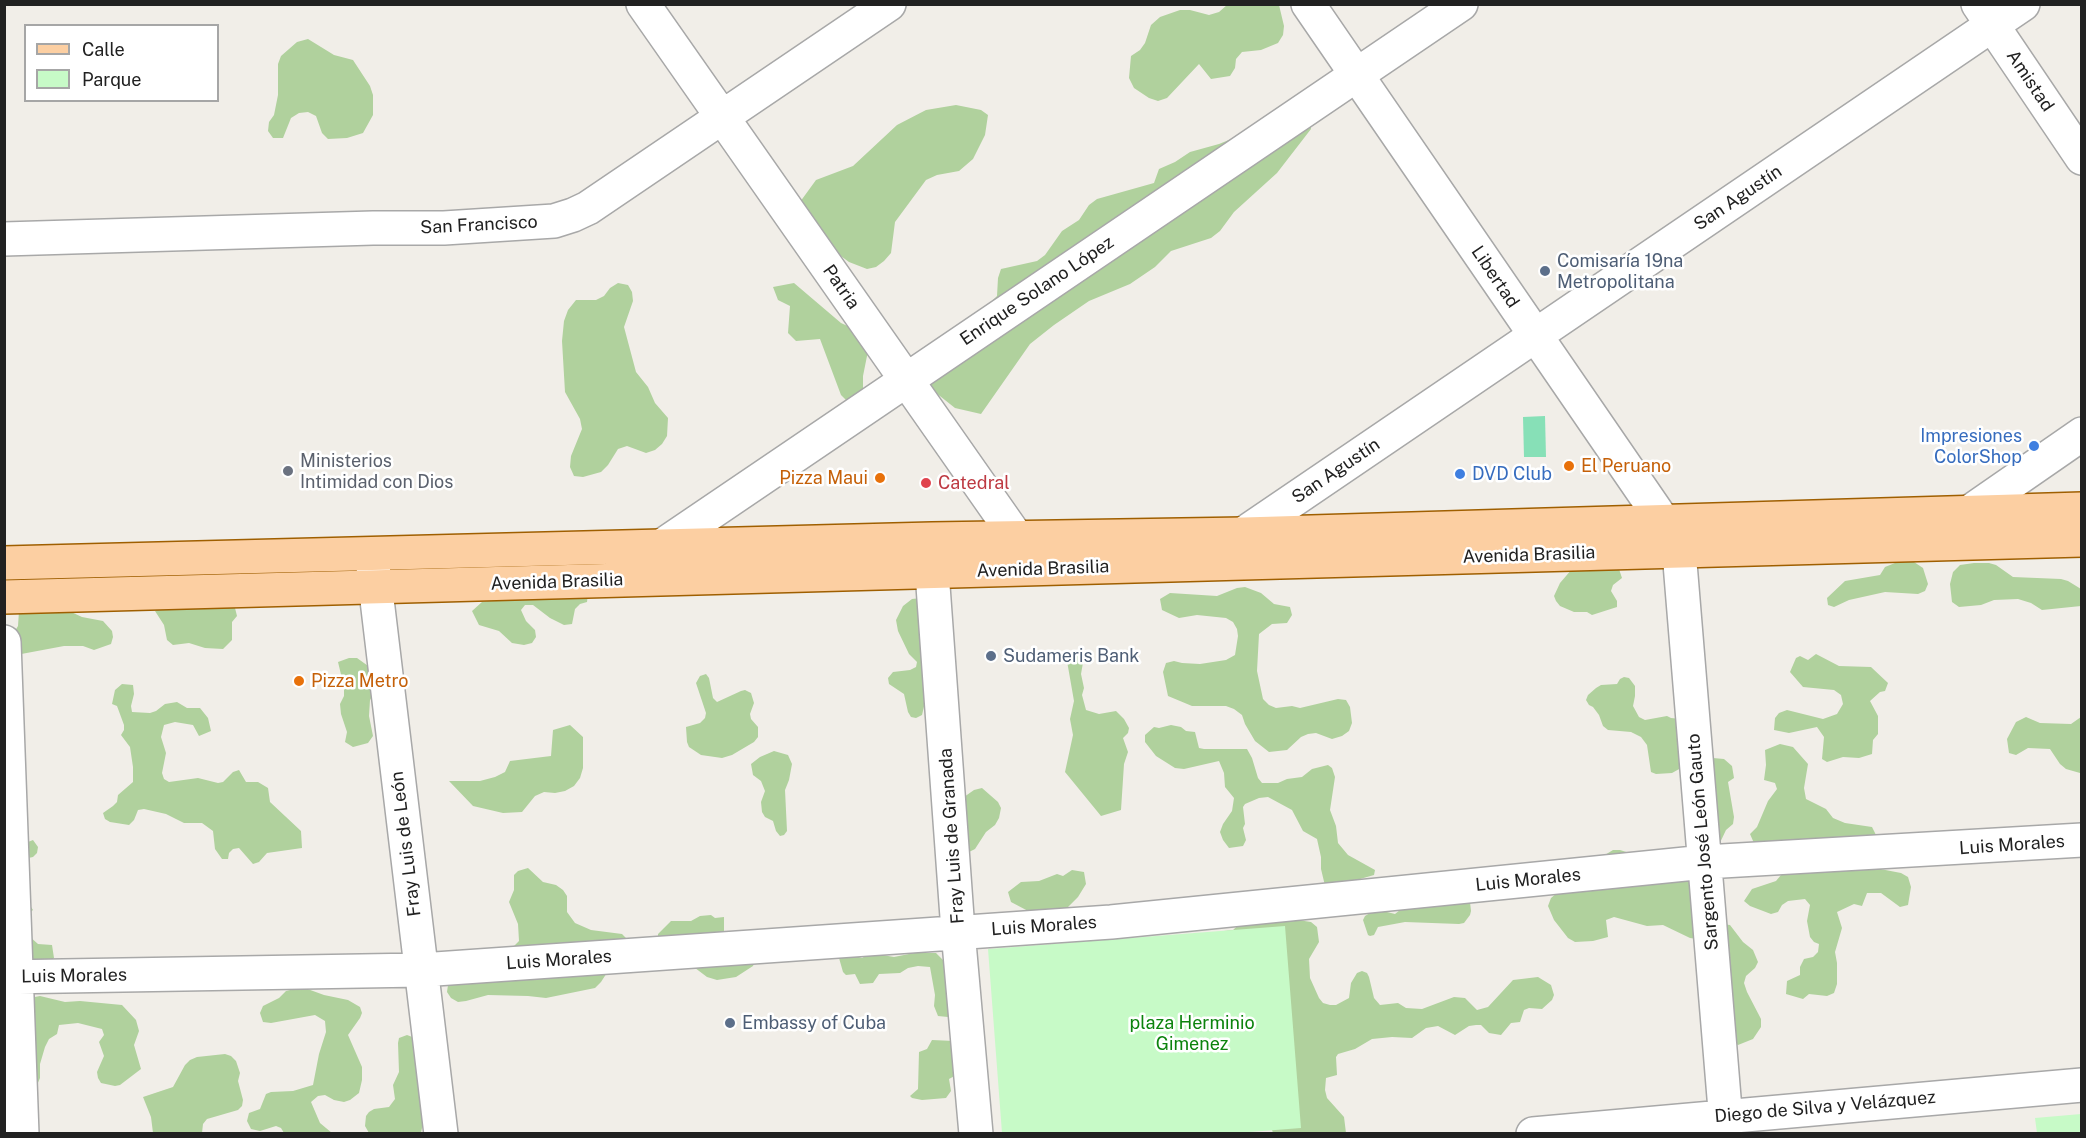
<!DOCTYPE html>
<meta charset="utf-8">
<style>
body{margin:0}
#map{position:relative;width:2086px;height:1138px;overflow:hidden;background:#f1eee8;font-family:"Public Sans",sans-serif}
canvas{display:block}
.frame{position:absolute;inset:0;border:6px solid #212121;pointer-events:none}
.legend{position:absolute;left:24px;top:24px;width:195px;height:78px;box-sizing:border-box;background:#fff;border:2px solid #a6a6a6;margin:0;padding:8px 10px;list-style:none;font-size:18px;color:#212121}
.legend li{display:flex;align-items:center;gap:12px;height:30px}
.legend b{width:30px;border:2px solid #a6a6a6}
</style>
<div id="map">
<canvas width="2086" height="1138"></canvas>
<div class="frame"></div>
<ul class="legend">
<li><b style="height:8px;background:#fccfa2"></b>Calle</li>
<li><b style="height:16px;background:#c7fac7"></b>Parque</li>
</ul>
</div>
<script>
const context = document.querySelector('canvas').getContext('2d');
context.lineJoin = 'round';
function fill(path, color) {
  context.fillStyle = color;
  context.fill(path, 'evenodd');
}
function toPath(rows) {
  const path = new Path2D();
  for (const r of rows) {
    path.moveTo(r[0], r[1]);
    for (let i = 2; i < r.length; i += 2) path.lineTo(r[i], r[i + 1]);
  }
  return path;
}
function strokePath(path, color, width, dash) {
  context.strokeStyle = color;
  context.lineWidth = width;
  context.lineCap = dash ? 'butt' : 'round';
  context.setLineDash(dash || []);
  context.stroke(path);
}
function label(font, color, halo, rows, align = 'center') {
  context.font = font + ' "Public Sans",sans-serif';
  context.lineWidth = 5;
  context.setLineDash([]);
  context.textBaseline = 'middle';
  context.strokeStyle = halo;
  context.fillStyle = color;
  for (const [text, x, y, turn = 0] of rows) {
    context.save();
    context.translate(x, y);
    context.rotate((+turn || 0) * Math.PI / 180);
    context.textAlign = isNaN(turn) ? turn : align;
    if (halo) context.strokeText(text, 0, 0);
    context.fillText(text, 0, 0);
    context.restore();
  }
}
fill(toPath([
 [1227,5,1279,5,1284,26,1283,35,1278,43,1261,50,1242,52,1236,59,1235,68,1230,76,1211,79,1199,64,1167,98,1158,101,1149,98,1134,88,1129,78,1131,56,1140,50,1145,43,1151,25,1160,17,1180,10,1190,10,1209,15,1219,12],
 [308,39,334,55,353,60,370,86,373,95,373,115,363,133,347,138,328,139,322,133,316,116,308,112,299,113,291,118,283,138,273,138,268,131,269,122,274,115,278,95,278,64,281,56,297,42],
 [956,105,981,110,988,115,985,135,973,159,959,171,937,175,926,180,895,222,891,253,884,261,876,267,867,269,849,262,834,251,800,202,816,180,853,166,897,125,926,110],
 [1310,118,1311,129,1277,173,1234,212,1220,231,1211,238,1171,251,1155,267,1130,284,1089,301,1054,325,1030,344,981,414,955,408,926,385,965,328,997,296,998,278,1001,269,1037,261,1045,255,1062,231,1079,220,1089,205,1097,199,1154,183,1159,169,1175,162,1190,152,1219,144,1246,133],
 [618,283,628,285,632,292,633,301,624,327,636,372,648,387,655,403,668,418,667,436,662,444,655,450,646,453,627,446,618,449,608,465,601,472,583,477,574,476,570,467,571,456,582,429,580,419,565,392,562,341,564,321,568,310,576,300,596,300,604,296,610,288],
 [794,283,841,323,854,329,869,346,863,376,863,396,849,403,841,395,820,339,796,341,788,333,790,306,778,300,773,287],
 [1911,560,1923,568,1928,584,1925,591,1918,594,1885,592,1849,600,1834,607,1828,605,1827,598,1845,581,1880,575,1885,567,1895,563],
 [1974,563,1989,563,1996,565,2013,577,2061,579,2068,581,2081,589,2081,606,2042,610,2031,603,2018,599,1994,600,1981,605,1959,607,1952,602,1950,584,1953,572,1960,565],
 [1618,566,1622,578,1613,585,1611,591,1617,601,1617,607,1592,615,1587,612,1574,612,1560,606,1556,601,1554,596,1560,583,1572,569],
 [1245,587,1261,593,1274,604,1290,607,1292,615,1287,623,1272,624,1259,634,1257,671,1263,699,1269,705,1276,708,1292,706,1300,708,1338,699,1346,700,1350,707,1352,723,1349,731,1342,736,1332,739,1316,733,1308,734,1301,737,1287,750,1269,752,1255,741,1245,724,1242,715,1234,709,1226,706,1192,706,1168,696,1163,672,1166,663,1174,661,1182,663,1200,664,1226,660,1235,655,1238,636,1237,629,1233,622,1226,618,1197,615,1179,618,1162,610,1160,599,1170,593,1217,596,1237,588],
 [588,594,587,602,580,604,575,609,572,624,564,625,550,618,533,605,525,605,521,610,526,621,535,630,536,637,532,643,524,645,512,643,499,631,479,625,472,611,482,602,505,598],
 [921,598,926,698,922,715,916,718,911,717,908,712,904,694,889,684,888,678,893,672,910,670,916,667,917,662,909,654,898,631,896,620,903,606,912,599],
 [228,601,235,608,237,616,232,622,232,640,223,649,205,648,189,643,173,645,167,640,164,625,155,611,163,607],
 [19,611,69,611,82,617,103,621,112,631,113,637,111,644,94,650,83,646,64,646,16,655,15,631,18,626],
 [1074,650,1081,651,1084,657,1081,674,1084,688,1082,695,1086,710,1099,714,1116,711,1124,719,1129,728,1128,733,1123,738,1128,752,1124,764,1121,810,1101,816,1065,772,1073,735,1070,719,1074,701,1067,661,1069,654],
 [1816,654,1839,666,1871,667,1888,683,1885,691,1880,692,1870,701,1878,716,1878,734,1873,740,1872,754,1859,758,1843,757,1827,762,1822,759,1824,737,1817,727,1789,733,1774,730,1775,718,1779,713,1787,710,1823,719,1837,714,1843,704,1841,695,1834,690,1803,687,1790,672,1796,658,1800,656,1808,660],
 [349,658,357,658,371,668,376,691,370,700,369,716,373,736,368,743,353,747,345,742,347,732,341,714,340,704,344,696,344,687,338,662],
 [706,674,709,678,713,698,717,702,741,691,745,690,751,693,754,703,750,714,751,719,758,727,758,737,754,742,732,755,722,758,701,755,689,747,687,742,686,727,700,723,705,718,706,713,696,683,700,676],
 [1624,677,1629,678,1635,686,1635,696,1633,706,1639,717,1645,720,1667,716,1671,718,1701,721,1681,768,1672,773,1656,774,1651,772,1647,745,1641,737,1631,732,1608,730,1603,726,1599,715,1593,707,1589,705,1586,700,1588,695,1596,688,1601,685,1617,684,1620,679],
 [122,684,133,685,134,694,131,706,132,712,150,713,156,711,165,704,177,702,187,708,200,708,208,718,211,731,199,736,193,725,175,722,164,725,161,737,166,753,162,773,164,779,169,782,198,778,218,783,223,782,233,772,239,770,246,782,258,782,268,788,270,802,301,831,302,848,267,853,259,862,253,864,239,848,233,849,229,853,228,859,222,859,215,849,213,831,202,823,184,823,166,814,144,809,138,810,134,820,129,825,110,822,105,819,103,813,113,806,117,802,118,795,133,782,133,767,130,747,121,735,124,730,124,725,117,706,112,704,115,690],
 [2026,717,2040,723,2071,724,2081,717,2081,772,2080,773,2066,769,2060,764,2050,749,2028,748,2016,755,2009,753,2007,739,2016,722],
 [570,725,583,737,583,768,580,778,574,786,565,791,555,793,544,792,535,796,522,812,503,813,473,806,449,781,480,781,495,777,505,772,510,761,551,756,553,730],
 [1171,725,1181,727,1186,731,1195,732,1199,748,1204,749,1247,749,1252,758,1258,778,1262,783,1278,783,1287,779,1302,777,1312,769,1328,765,1332,768,1335,777,1330,810,1336,826,1338,843,1348,855,1375,870,1374,875,1360,879,1356,891,1327,894,1321,869,1321,857,1317,839,1303,831,1292,810,1268,797,1259,798,1245,804,1243,807,1245,824,1243,828,1246,840,1243,846,1229,848,1223,840,1220,832,1223,824,1232,811,1234,798,1225,787,1224,773,1219,761,1184,769,1175,768,1156,756,1145,742,1145,735,1154,727,1159,728],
 [1780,744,1793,747,1808,764,1804,788,1806,799,1826,809,1833,818,1845,823,1872,827,1884,851,1760,857,1750,834,1757,827,1768,801,1777,789,1775,783,1764,780,1766,765,1765,750],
 [774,751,788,755,792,764,789,780,785,790,787,831,784,835,780,836,776,831,773,821,765,817,762,812,761,802,765,791,761,781,753,775,751,764,760,757],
 [1713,758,1724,759,1732,766,1734,778,1728,782,1734,817,1733,824,1726,830,1717,849,1697,939,1690,938,1663,925,1647,926,1614,917,1606,920,1608,937,1593,941,1575,942,1568,938,1554,920,1548,906,1551,898,1595,861,1613,850,1620,850,1639,856,1686,849],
 [982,788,998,802,1001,808,999,818,995,825,986,832,975,849,969,852,964,797,974,790],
 [33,840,38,847,37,853,33,857,19,860,15,863,19,896,24,904,31,907,33,910,28,914,16,916,20,928,38,944,52,945,54,958,32,976,19,978,11,974,5,965,5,845,23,844],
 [1790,864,1875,868,1901,873,1908,877,1911,887,1908,905,1900,907,1881,893,1867,893,1862,906,1854,904,1837,912,1842,928,1835,952,1837,963,1837,984,1834,993,1827,996,1809,994,1803,999,1786,994,1787,981,1800,975,1800,967,1804,959,1813,957,1818,952,1819,944,1814,942,1810,937,1807,921,1810,905,1805,899,1788,901,1782,905,1778,912,1771,914,1750,906,1744,901,1752,889,1776,881],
 [528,868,543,882,556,885,563,890,567,896,567,912,575,923,591,930,622,934,628,940,601,982,595,988,546,998,528,996,488,995,466,1001,458,1002,451,998,447,992,448,985,514,946,519,941,518,924,509,902,514,890,514,875,518,871],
 [1072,870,1084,872,1086,884,1078,897,1066,909,1030,912,1011,902,1008,892,1021,882,1039,881,1057,874,1063,876],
 [1470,902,1471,911,1470,915,1464,923,1459,924,1405,922,1378,927,1374,935,1370,936,1368,935,1363,920,1365,916,1370,913,1383,911,1395,914,1405,906],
 [1282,912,1298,920,1311,922,1317,927,1319,942,1309,959,1310,978,1319,998,1323,1003,1330,1005,1336,1005,1349,998,1351,983,1357,973,1362,971,1367,973,1369,977,1374,998,1380,1005,1398,1003,1406,1008,1422,1009,1454,997,1465,998,1477,1010,1488,1007,1513,980,1538,977,1551,985,1554,995,1552,1000,1542,1009,1529,1008,1524,1010,1520,1022,1511,1023,1501,1035,1489,1033,1481,1025,1476,1025,1469,1026,1455,1035,1438,1026,1426,1028,1412,1038,1392,1037,1372,1039,1355,1049,1338,1054,1336,1057,1337,1075,1326,1078,1325,1090,1327,1098,1344,1117,1346,1133,1273,1133,1210,938,1224,931,1233,930,1245,919],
 [711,915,715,918,724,917,724,932,755,930,759,942,755,961,753,966,736,977,717,980,707,977,658,940,658,934,671,921,691,921,700,916],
 [1720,924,1730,925,1743,942,1753,950,1758,962,1755,968,1746,976,1744,983,1747,992,1761,1019,1761,1027,1753,1039,1738,1045,1731,1041],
 [843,952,862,958,871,953,894,957,914,953,936,953,946,963,957,1012,948,1017,938,1016,934,1006,935,995,930,967,918,966,908,968,900,973,879,974,873,983,860,984,855,974,846,975,843,972,839,958],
 [302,987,324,995,348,1000,360,1007,362,1013,360,1018,348,1035,362,1067,362,1080,359,1093,350,1100,344,1102,334,1100,325,1095,318,1096,311,1102,320,1123,332,1133,284,1133,281,1128,276,1126,260,1131,251,1129,247,1121,249,1113,260,1109,266,1094,271,1092,293,1091,313,1085,319,1054,326,1032,325,1021,315,1015,271,1023,263,1022,260,1013,263,1006,279,998,286,991],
 [40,996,65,1002,80,1001,122,1005,136,1020,139,1031,134,1045,141,1069,120,1085,115,1086,101,1083,98,1078,97,1072,104,1056,99,1042,104,1035,102,1029,78,1023,59,1025,57,1034,49,1039,45,1047,40,1064,40,1078,35,1090,25,1133,5,1133,4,1003],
 [407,1035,415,1038,423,1123,421,1133,369,1133,365,1126,366,1116,369,1112,374,1109,389,1107,395,1099,393,1085,399,1072,398,1043,399,1038],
 [932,1040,954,1041,958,1074,949,1079,951,1091,946,1098,922,1100,912,1098,910,1096,918,1089,919,1052,927,1049],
 [225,1054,231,1056,236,1061,240,1073,238,1081,243,1100,242,1106,238,1110,207,1119,203,1124,202,1133,153,1133,151,1117,143,1097,173,1087,185,1065,190,1060,197,1057]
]), '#b0d19d');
fill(toPath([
 [1285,926,1301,1128,1224,1134,1002,1133,988,949],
 [2081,1114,2081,1133,2037,1133,2035,1118]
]), '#c7fac7');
fill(toPath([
 [1545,416,1546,457,1524,457,1523,417]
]), '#87e0b7');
const minor = toPath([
 [643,4,1031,558],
 [1308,4,1663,521,1679,551,1727,1134],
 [1978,4,2082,158],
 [4,239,373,228,444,228,554,221,573,215,588,208,889,4],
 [1955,522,2082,434],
 [1233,541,2023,4],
 [932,544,932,572,958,931,976,1134],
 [650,554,1461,4],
 [372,558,441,1134],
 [4,642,22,1134],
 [4,977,421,970,1111,922,1705,862,2082,840],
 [1533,1134,2082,1085]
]);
const major = toPath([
 [4,563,932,539,1244,534,2082,509],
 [4,597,2082,540]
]);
strokePath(minor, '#a8a8a8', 36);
strokePath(major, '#9f5f00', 36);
strokePath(minor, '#fff', 33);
strokePath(major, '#fccfa2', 33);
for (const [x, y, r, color] of [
 [1545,271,6,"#5c6f8a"],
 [2034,446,6,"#3f7fe0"],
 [1569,466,6,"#e8710a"],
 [288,471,6,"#6b7280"],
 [1460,474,6,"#3f7fe0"],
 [880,478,6,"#e8710a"],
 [926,483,6,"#e0444e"],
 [991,656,6,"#5c6f8a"],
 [299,681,6,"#e8710a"],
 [730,1023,6,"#5c6f8a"]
]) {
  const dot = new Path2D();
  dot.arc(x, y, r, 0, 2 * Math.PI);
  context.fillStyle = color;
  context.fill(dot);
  strokePath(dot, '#fff', 2);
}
label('18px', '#212121', '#fff', [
 ["Amistad",2030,81,56],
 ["San Agustín",1738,198,-34],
 ["San Francisco",479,225,-3],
 ["Libertad",1495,277,56],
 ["Patria",841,287,55],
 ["Enrique Solano López",1037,291,-34],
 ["San Agustín",1336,471,-34],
 ["Avenida Brasilia",1529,555,-2],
 ["Avenida Brasilia",1043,569,-2],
 ["Avenida Brasilia",557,582,-2],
 ["Fray Luis de Granada",952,836,-94],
 ["Sargento José León Gauto",1703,842,-95],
 ["Fray Luis de León",406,844,-97],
 ["Luis Morales",2012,845,-4],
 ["Luis Morales",1528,880,-6],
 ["Luis Morales",1044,926,-4],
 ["Luis Morales",559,960,-4],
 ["Luis Morales",74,976,-1],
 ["Diego de Silva y Velázquez",1825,1107,-5]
]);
label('18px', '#4e5e75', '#fff', [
 ["Comisaría 19na",1557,261],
 ["Metropolitana",1557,282],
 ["Sudameris Bank",1003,656],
 ["Embassy of Cuba",742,1023]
], 'left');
label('18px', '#366cbe', '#fff', [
 ["Impresiones",2022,436],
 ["ColorShop",2022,457],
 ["DVD Club",1472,474,"left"]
], 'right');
label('18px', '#5b616d', '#fff', [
 ["Ministerios",300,461],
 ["Intimidad con Dios",300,482]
], 'left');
label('18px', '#c56008', '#fff', [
 ["El Peruano",1581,466],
 ["Pizza Maui",868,478,"right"],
 ["Pizza Metro",311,681]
], 'left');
label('18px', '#be3a42', '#fff', [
 ["Catedral",938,483]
], 'left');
label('18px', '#0c830d', '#fff', [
 ["plaza Herminio",1192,1023],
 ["Gimenez",1192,1044]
]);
</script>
